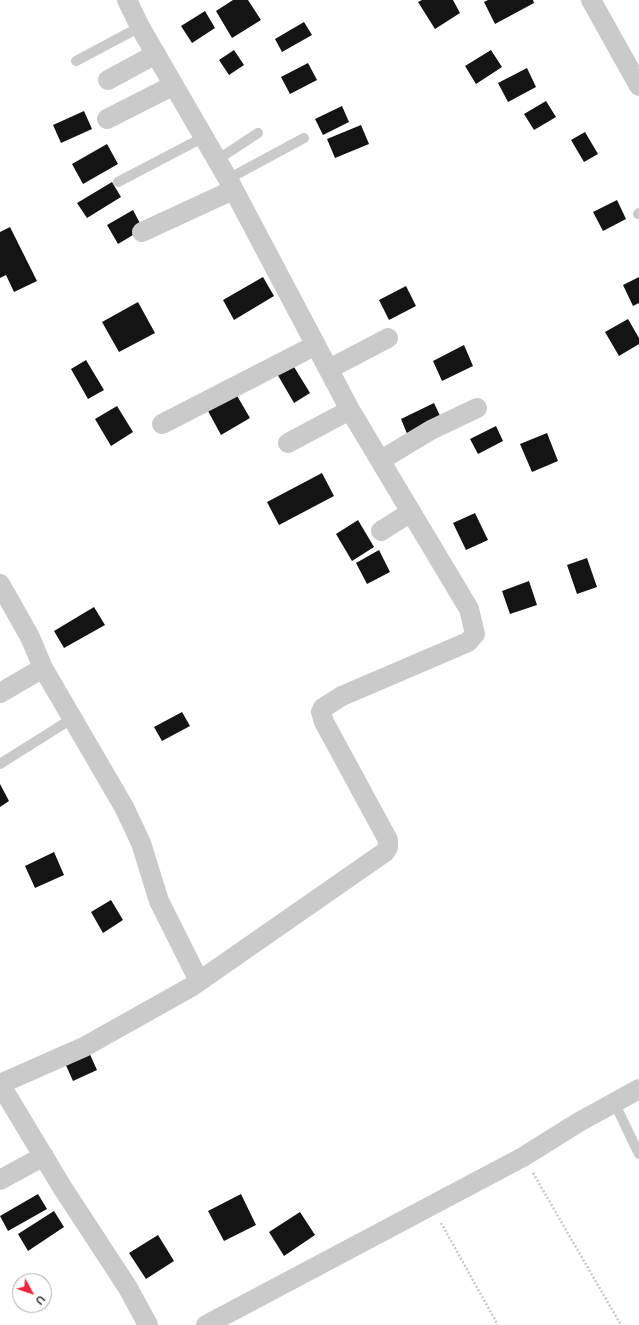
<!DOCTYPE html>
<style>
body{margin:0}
#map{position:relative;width:639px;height:1325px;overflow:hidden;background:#fff;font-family:Lato,sans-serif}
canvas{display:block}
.north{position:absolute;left:12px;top:1273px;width:40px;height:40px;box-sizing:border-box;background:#fff;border:1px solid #ababab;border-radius:50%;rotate:130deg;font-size:11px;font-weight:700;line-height:16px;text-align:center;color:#2d2d2d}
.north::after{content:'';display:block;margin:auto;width:14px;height:18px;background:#ef233d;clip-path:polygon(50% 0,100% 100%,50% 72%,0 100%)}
</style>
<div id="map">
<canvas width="639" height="1325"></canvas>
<div class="north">U</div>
</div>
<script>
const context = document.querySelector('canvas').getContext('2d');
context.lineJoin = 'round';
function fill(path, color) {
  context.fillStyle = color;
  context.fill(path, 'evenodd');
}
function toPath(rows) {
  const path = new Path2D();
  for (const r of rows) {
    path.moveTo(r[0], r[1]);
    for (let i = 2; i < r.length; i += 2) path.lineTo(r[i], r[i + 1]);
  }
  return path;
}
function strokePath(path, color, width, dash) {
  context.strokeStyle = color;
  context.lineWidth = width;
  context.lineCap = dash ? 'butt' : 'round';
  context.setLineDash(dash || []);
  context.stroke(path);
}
fill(toPath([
 [233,0,248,0,261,20,232,38,216,11],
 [422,0,453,0,460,13,435,29,418,2],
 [488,0,533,0,534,3,495,24,484,2],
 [205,11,215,28,192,43,181,26],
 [304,22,312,35,282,52,275,39],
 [234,50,244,65,229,75,219,60],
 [491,50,502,67,476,84,465,66],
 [308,63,317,80,290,94,281,77],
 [527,68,536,87,508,102,498,83],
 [546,101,556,117,534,130,524,114],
 [342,106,349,122,323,135,315,119],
 [84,111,92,129,61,143,53,125],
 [361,125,369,144,335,158,327,139],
 [585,132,598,154,584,162,571,140],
 [107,144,118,164,83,184,72,164],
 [112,182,121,197,87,218,77,203],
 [617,200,626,219,603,231,593,212],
 [133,210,143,229,118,244,107,225],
 [10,227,37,281,14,292,6,275,0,278,0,232],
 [263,277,274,296,234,320,223,300],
 [639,277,639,303,633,306,623,285],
 [406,286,416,306,389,320,379,300],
 [138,302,155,333,119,352,102,322],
 [628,319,639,338,639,344,619,356,605,332],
 [464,345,473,366,442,381,433,361],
 [86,360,104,390,88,399,71,369],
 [291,362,310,393,294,403,276,372],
 [236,394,250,418,221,435,208,411],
 [434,403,442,420,408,436,401,419],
 [117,406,133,432,111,446,95,419],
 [496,426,503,441,478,454,470,439],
 [547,433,558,461,532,472,520,444],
 [322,473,334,496,279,525,267,502],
 [475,513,488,540,466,550,453,523],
 [358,520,374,547,352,561,336,534],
 [379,550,390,572,367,584,356,563],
 [587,558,597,587,577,594,567,565],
 [529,581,537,605,510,614,502,591],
 [94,607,105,625,64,648,54,631],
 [182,712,190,726,162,741,154,727],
 [0,784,9,801,0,807],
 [54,852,64,875,35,888,25,866],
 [111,900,123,920,103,933,91,912],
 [88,1050,97,1070,73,1081,64,1061],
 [38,1194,47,1209,8,1231,0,1216],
 [241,1194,256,1225,224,1241,208,1211],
 [54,1211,64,1227,28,1251,18,1234],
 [300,1212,315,1235,284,1256,269,1232],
 [158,1235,174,1261,146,1279,129,1253]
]), '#141414');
strokePath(toPath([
 [533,1173,621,1325],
 [441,1223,498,1325]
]), '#cacaca', 2.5, [2, 2]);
strokePath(toPath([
 [76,61,140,27],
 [217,160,258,133],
 [228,179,304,138],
 [118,182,204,137],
 [638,214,639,213],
 [0,764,73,718],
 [614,1102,639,1154]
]), '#cacaca', 10);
strokePath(toPath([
 [591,0,639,86],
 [108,80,156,54],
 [107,119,174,85],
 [142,232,233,190],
 [329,369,388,338],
 [162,424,316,345],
 [288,443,350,410],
 [381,460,431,430,477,408],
 [381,531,411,512],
 [0,584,30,637,43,668,124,807,141,843,159,901,199,981],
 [0,693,43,668],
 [0,1084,84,1047,191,987,385,852,388,847,388,840,324,722,321,712,323,708,342,696,468,642,475,634,469,609,350,410,228,179,140,27,127,0],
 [0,1084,62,1187,128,1288,148,1325],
 [0,1180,44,1156],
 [206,1325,523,1157,579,1122,639,1089]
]), '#cacaca', 20);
</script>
